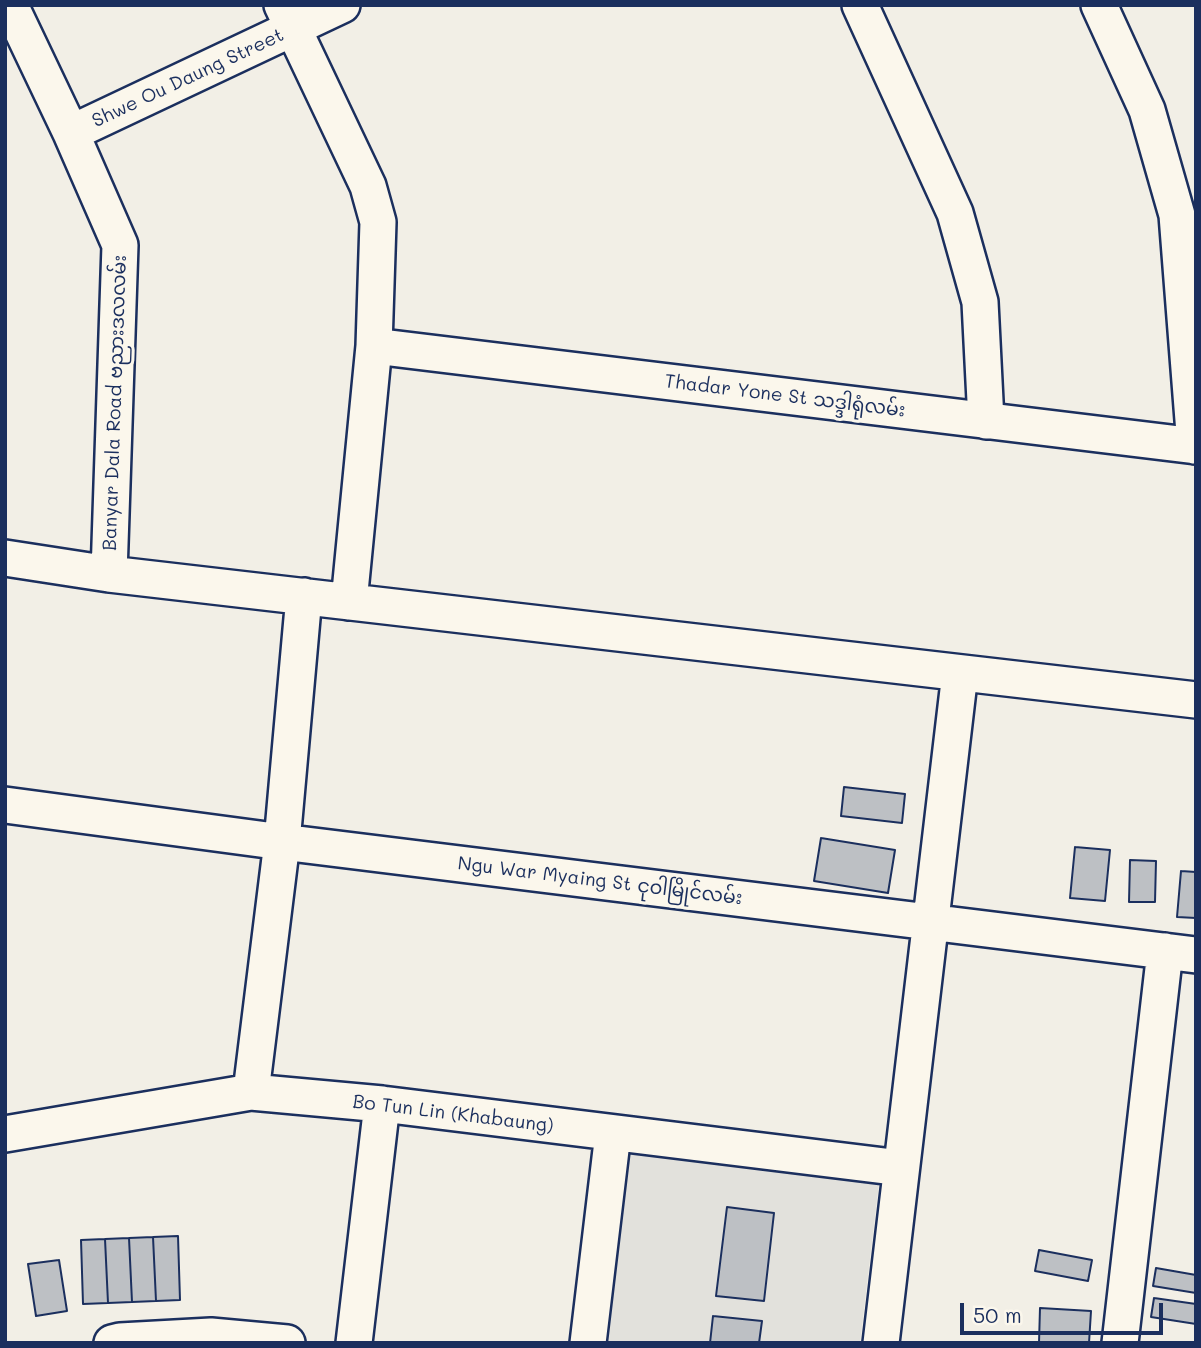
<!DOCTYPE html>
<meta charset="utf-8">
<style>
body{margin:0}
#map{position:relative;width:1201px;height:1348px;overflow:hidden;background:#f2efe6;font-family:Mali,sans-serif}
canvas{display:block}
.frame{position:absolute;inset:0;border:7px solid #1b2f5e;pointer-events:none}
.scale{position:absolute;left:960px;top:1303px;width:203px;height:32px;box-sizing:border-box;border:4px solid #1b2f5e;border-top:0;padding-left:9px;font-size:21px;line-height:24px;white-space:nowrap;color:#1b2f5e;-webkit-text-stroke:5px #fbf7ec;paint-order:stroke}
</style>
<div id="map">
<canvas width="1201" height="1348"></canvas>
<div class="frame"></div>
<div class="scale">50 m</div>
</div>
<script>
const context = document.querySelector('canvas').getContext('2d');
context.lineJoin = 'round';
function fill(path, color) {
  context.fillStyle = color;
  context.fill(path, 'evenodd');
}
function toPath(rows) {
  const path = new Path2D();
  for (const r of rows) {
    path.moveTo(r[0], r[1]);
    for (let i = 2; i < r.length; i += 2) path.lineTo(r[i], r[i + 1]);
  }
  return path;
}
function strokePath(path, color, width, dash) {
  context.strokeStyle = color;
  context.lineWidth = width;
  context.lineCap = dash ? 'butt' : 'round';
  context.setLineDash(dash || []);
  context.stroke(path);
}
function label(font, color, halo, rows, align = 'center') {
  context.font = font + ' Mali,"Noto Sans Myanmar",sans-serif';
  context.lineWidth = 6;
  context.setLineDash([]);
  context.textBaseline = 'middle';
  context.strokeStyle = halo;
  context.fillStyle = color;
  for (const [text, x, y, turn = 0] of rows) {
    context.save();
    context.translate(x, y);
    context.rotate((+turn || 0) * Math.PI / 180);
    context.textAlign = isNaN(turn) ? turn : align;
    if (halo) context.strokeText(text, 0, 0);
    context.fillText(text, 0, 0);
    context.restore();
  }
}
fill(toPath([
 [628,1147,879,1183,860,1343,607,1343]
]), '#e2e1dc');
const building = toPath([
 [844,787,905,794,902,823,841,816,844,787],
 [821,838,895,850,888,893,814,881,821,838],
 [1075,847,1110,850,1105,901,1070,898,1075,847],
 [1130,860,1156,861,1155,902,1129,902,1130,860],
 [1181,871,1196,872,1196,918,1177,917,1181,871],
 [727,1207,774,1213,764,1301,716,1296,727,1207],
 [178,1236,180,1300,156,1301,153,1237,178,1236],
 [153,1237,156,1301,132,1302,129,1238,153,1237],
 [129,1238,132,1302,108,1303,105,1239,129,1238],
 [105,1239,108,1303,83,1304,81,1240,105,1239],
 [1039,1250,1092,1260,1088,1281,1035,1271,1039,1250],
 [59,1260,67,1311,36,1316,28,1264,59,1260],
 [1156,1268,1196,1275,1196,1293,1153,1286,1156,1268],
 [1154,1298,1196,1304,1196,1324,1151,1317,1154,1298],
 [1040,1308,1091,1311,1089,1343,1039,1343,1040,1308],
 [713,1316,762,1321,759,1343,710,1343,713,1316]
]);
fill(building, '#bdc0c4');
strokePath(building, '#1b2f5e', 2);
const minor = toPath([
 [10,5,71,133,120,245,109,574],
 [282,5,368,186,378,222,374,346,349,602],
 [860,5,955,213,980,302,986,421],
 [1099,5,1147,110,1177,215,1195,446],
 [71,133,342,5],
 [374,346,1196,446],
 [5,558,109,574,1196,700],
 [5,805,282,842,1196,955],
 [251,1092,282,842,304,596],
 [5,1134,251,1092,382,1104,901,1168],
 [112,1343,120,1341,211,1336,287,1343],
 [354,1343,382,1104],
 [588,1343,613,1133],
 [881,1343,960,673],
 [1120,1343,1165,951]
]);
strokePath(minor, '#1b2f5e', 40);
strokePath(minor, '#fbf7ec', 35);
label('19px', '#1b2f5e', '#fbf7ec', [
 ["Shwe Ou Daung Street",188,78,-25],
 ["Thadar Yone St သဒ္ဒါရုံလမ်း",785,396,7],
 ["Banyar Dala Road ဗညားဒလလမ်း",115,403,-88],
 ["Ngu War Myaing St ငုဝါမြိုင်လမ်း",600,881,7],
 ["Bo Tun Lin (Khabaung)",453,1114,7]
]);
</script>
